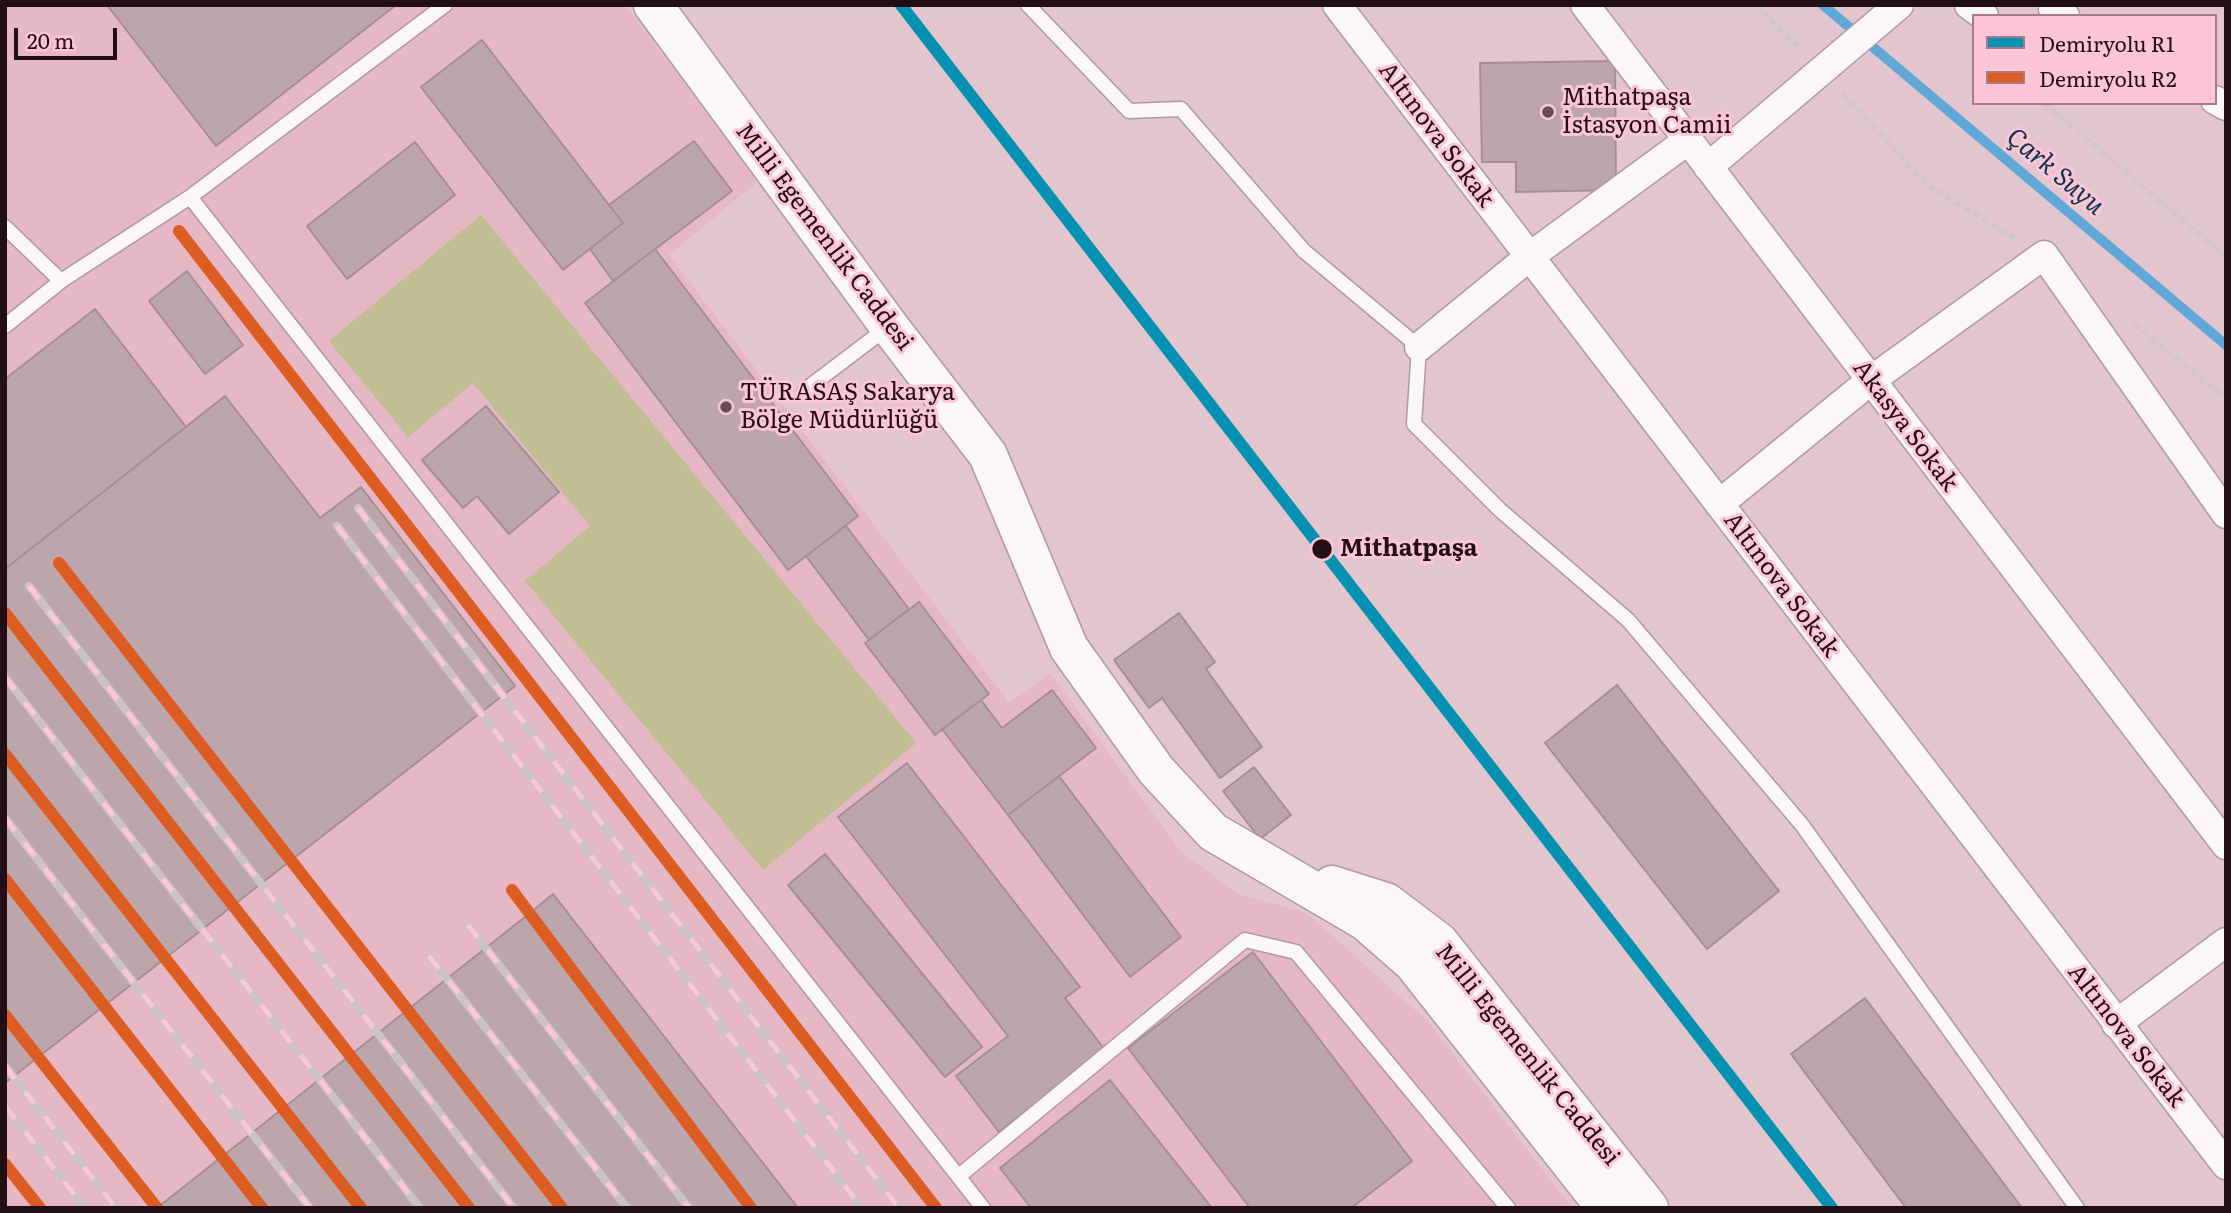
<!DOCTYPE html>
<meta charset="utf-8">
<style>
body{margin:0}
#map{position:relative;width:2231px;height:1213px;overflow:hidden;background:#e2c5cd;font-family:Literata,serif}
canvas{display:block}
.frame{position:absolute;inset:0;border:7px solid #220f15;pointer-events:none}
.legend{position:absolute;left:1972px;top:14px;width:245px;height:91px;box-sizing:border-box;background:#fdc5d5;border:2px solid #a57c88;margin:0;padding:9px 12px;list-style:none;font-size:21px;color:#220f15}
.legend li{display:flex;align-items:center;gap:14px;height:35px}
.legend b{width:35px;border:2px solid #a57c88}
.scale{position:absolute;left:14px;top:28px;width:103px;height:32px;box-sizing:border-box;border:4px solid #220f15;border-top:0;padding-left:9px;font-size:21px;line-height:24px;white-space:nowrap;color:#220f15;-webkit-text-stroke:5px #fdc5d5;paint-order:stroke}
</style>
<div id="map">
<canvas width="2231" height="1213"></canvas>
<div class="frame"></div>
<ul class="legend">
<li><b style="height:9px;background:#0592b2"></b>Demiryolu R1</li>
<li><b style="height:9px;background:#dd5c21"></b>Demiryolu R2</li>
</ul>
<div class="scale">20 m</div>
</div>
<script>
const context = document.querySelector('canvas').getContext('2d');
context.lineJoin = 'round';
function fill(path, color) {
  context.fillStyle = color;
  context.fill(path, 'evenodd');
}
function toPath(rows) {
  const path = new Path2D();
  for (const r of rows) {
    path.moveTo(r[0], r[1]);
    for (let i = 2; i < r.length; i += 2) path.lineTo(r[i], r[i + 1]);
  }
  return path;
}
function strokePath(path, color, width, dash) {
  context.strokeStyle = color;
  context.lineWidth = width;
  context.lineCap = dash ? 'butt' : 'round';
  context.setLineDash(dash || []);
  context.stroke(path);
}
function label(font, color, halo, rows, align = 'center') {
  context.font = font + ' Literata,serif';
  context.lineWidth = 6;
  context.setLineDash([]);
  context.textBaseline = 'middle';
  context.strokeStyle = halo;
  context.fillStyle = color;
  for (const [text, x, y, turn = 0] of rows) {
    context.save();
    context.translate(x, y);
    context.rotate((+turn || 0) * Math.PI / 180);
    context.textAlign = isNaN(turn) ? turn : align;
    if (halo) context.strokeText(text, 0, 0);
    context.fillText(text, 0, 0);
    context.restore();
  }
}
fill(toPath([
 [5,5,626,5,757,182,669,255,1009,703,1050,673,1181,852,1240,895,1307,913,1429,1023,1572,1208,5,1208]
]), '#e6b7c5');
fill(toPath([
 [481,215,916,743,763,870,525,581,590,526,473,383,408,437,329,341]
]), '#c1be93');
strokePath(toPath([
 [1823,5,2226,345]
]), '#60a8d8', 10);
const building = toPath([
 [107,5,396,5,216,146,107,5],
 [482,40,623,223,563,270,421,87,482,40],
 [1615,61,1616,190,1516,192,1516,162,1482,162,1480,63,1615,61],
 [694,141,732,191,613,281,590,249,623,223,609,205,694,141],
 [415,142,455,195,347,279,307,226,415,142],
 [655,249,858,516,788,570,585,303,655,249],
 [187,271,243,345,205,374,149,301,187,271],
 [95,309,186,427,5,569,5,379,95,309],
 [225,396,320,518,361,487,515,686,5,1083,5,569,225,396],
 [486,406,559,492,509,534,477,496,463,508,422,460,486,406],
 [846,526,909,609,869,640,806,556,846,526],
 [919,602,989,694,935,735,865,643,919,602],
 [1179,613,1215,662,1206,669,1262,747,1220,778,1162,698,1149,708,1114,660,1179,613],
 [1617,685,1779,891,1707,949,1545,743,1617,685],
 [1052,690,1096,748,1008,815,942,729,981,700,1002,728,1052,690],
 [907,763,1080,987,1065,998,1105,1050,999,1132,956,1076,1008,1036,838,817,907,763],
 [1254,767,1291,815,1260,839,1223,791,1254,767],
 [1059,776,1181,937,1130,977,1008,815,1059,776],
 [825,854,982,1047,945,1077,788,885,825,854],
 [553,894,798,1208,157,1208,530,913,553,894],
 [1253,952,1412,1161,1351,1208,1250,1208,1128,1048,1253,952],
 [1865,998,2022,1208,1906,1208,1791,1054,1865,998],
 [1110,1080,1212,1208,1031,1208,1000,1168,1110,1080]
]);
fill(building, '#bca6ac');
strokePath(building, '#a58f95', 2);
const service = toPath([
 [1028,5,1129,111,1181,109,1304,251,1419,347,1414,424,1500,510,1628,620,1802,825,2077,1208],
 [190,197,983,1208],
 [5,227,61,281],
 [5,326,61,281,190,197,445,5],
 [805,390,888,327],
 [959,1176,1245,940,1296,952,1508,1208]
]);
const minor = toPath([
 [1337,5,2226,1165],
 [1585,5,2226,845],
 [1969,5,1984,16],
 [2053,9,2065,16],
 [2215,100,2226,106],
 [1708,167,1899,5],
 [1419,347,1529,257,1687,141],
 [1719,504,1870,381,2044,255,2226,514],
 [2116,1024,2226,942]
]);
const secondary = toPath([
 [653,5,889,326,988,455,1069,648,1156,770,1213,832,1365,921,1413,963,1606,1208],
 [1332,885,1386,902,1439,942,1649,1208]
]);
strokePath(service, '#b0999f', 17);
strokePath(minor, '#b0999f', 31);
strokePath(secondary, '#b0999f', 41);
strokePath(toPath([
 [1756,5,1800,49],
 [1843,93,1927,185,2016,239],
 [2044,103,2226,257],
 [2134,324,2226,398]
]), '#cfc7ca', 4.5, [7, 3.5]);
strokePath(service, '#fbf6f8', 14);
strokePath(minor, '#fbf6f8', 28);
strokePath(secondary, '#fbf6f8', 38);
const rail = toPath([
 [179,231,936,1208],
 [358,508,899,1208],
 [337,526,862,1208],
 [59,563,562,1208],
 [29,586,514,1208],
 [5,613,469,1208],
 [5,677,420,1208],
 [5,754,361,1208],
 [5,818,310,1208],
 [5,879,262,1208],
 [512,890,751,1208],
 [468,925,689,1208],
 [429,956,627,1208],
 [5,1015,157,1208],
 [5,1066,116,1208],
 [5,1106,85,1208],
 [5,1164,40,1208]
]);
strokePath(rail, '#cbc3c5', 8);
strokePath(rail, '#fdc5d5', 5, [16]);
strokePath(toPath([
 [901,5,1832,1208]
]), '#0592b2', 12);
strokePath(toPath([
 [179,231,936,1208],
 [59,563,562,1208],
 [5,613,469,1208],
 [5,754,361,1208],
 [5,879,262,1208],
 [512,890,751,1208],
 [5,1015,157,1208],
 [5,1164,40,1208]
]), '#dd5c21', 12);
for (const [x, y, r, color] of [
 [1548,112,7,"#654f55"],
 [726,407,7,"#654f55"],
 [1322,549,11,"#220f15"]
]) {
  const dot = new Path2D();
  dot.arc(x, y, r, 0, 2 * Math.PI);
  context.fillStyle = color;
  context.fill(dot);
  strokePath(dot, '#fdc5d5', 2.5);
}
label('24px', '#220f15', '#fdc5d5', [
 ["Mithatpaşa",1562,98],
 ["İstasyon Camii",1562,126],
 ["TÜRASAŞ Sakarya",740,393],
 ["Bölge Müdürlüğü",740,421]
], 'left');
label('24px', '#220f15', '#fdc5d5', [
 ["Altınova Sokak",1436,135,53],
 ["Milli Egemenlik Caddesi",824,237,53],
 ["Akasya Sokak",1905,426,53],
 ["Altınova Sokak",1781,585,53],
 ["Altınova Sokak",2126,1036,52],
 ["Milli Egemenlik Caddesi",1527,1055,51]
]);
label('bold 24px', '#220f15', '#fdc5d5', [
 ["Mithatpaşa",1340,549]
], 'left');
label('italic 26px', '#083751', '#fdc5d5', [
 ["Çark Suyu",2055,172,40]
]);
</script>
